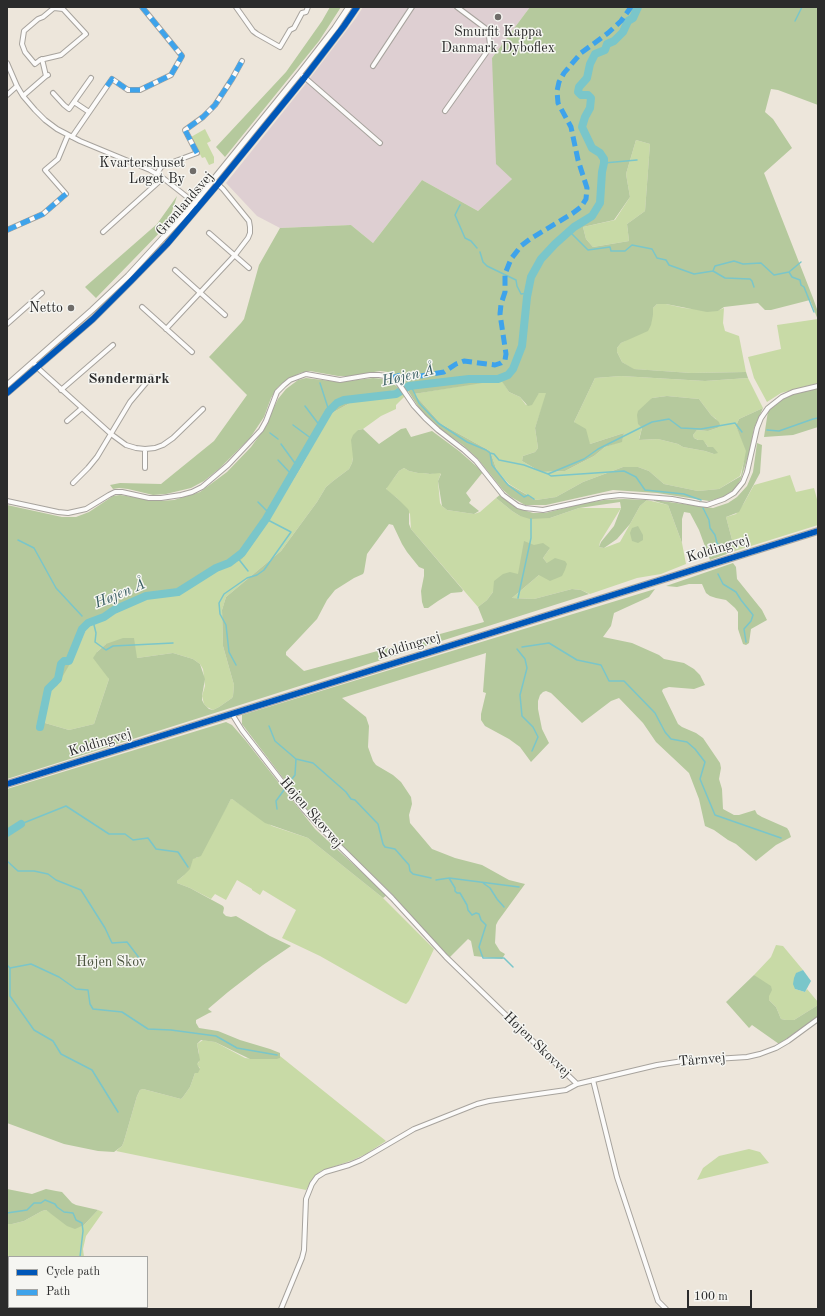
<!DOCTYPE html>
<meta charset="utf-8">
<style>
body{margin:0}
#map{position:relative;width:825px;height:1316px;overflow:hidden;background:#ede6db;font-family:"Old Standard TT",serif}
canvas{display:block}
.frame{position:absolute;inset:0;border:8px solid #2b2b2b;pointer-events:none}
.legend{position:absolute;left:8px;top:1256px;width:140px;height:52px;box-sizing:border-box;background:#f6f6f2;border:1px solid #a5a5a2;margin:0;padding:5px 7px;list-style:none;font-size:12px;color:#2b2b2b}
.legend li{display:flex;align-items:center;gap:8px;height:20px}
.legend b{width:20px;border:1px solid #a5a5a2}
.scale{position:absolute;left:687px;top:1290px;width:65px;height:18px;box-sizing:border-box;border:2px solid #2b2b2b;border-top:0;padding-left:5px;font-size:12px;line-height:14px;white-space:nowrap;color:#2b2b2b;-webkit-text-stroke:3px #f6f6f2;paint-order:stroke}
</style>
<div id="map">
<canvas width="825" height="1316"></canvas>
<div class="frame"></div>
<ul class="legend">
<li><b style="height:5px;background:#0057b8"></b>Cycle path</li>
<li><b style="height:5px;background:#3ea3eb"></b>Path</li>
</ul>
<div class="scale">100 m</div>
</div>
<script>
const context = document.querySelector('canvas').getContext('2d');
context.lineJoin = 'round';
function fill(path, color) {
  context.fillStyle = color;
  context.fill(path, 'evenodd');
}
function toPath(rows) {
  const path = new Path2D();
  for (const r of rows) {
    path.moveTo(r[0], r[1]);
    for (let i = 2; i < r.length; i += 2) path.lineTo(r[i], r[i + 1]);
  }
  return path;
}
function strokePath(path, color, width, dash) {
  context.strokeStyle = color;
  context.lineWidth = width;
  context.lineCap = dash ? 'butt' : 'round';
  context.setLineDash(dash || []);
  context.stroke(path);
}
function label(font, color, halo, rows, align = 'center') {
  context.font = font + ' "Old Standard TT",serif';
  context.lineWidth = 3;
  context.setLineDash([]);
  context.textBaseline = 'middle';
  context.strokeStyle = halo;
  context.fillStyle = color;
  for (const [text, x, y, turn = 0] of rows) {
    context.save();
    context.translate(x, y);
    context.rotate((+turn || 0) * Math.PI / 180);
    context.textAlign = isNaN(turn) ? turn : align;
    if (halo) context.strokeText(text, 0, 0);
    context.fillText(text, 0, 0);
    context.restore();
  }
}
fill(toPath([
 [363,7,530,7,492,58,512,179,478,211,422,180,373,243,351,225,280,228,257,216,226,183,304,86,356,18]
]), '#decfd2');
fill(toPath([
 [205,129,211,141,207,143,214,157,214,163,209,165,205,157,202,158,191,137],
 [636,140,650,144,645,211,627,224,629,241,593,247,586,239,583,227,615,220,630,197,626,174],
 [657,304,666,304,684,308,717,311,724,308,723,323,725,331,739,336,746,372,691,373,633,369,622,362,617,352,617,348,621,343,625,341,653,315,653,308],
 [818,319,818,352,817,353,818,357,818,383,781,393,767,402,754,378,748,357,781,349,777,325],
 [621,376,705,381,748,378,763,408,739,419,736,426,747,451,740,476,719,489,698,491,664,484,649,471,638,467,623,467,583,482,556,497,536,500,509,484,497,471,490,451,441,424,414,394,501,379,509,392,520,397,526,405,539,393,547,393,535,428,538,448,535,452,523,456,522,461,541,472,565,471,594,456,605,447,622,441,624,433,590,444,574,422,595,378],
 [667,396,699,399,711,415,716,419,717,428,708,431,697,430,693,435,694,438,705,443,714,454,705,451,683,447,678,444,658,439,640,440,639,439,642,428,641,426,652,398],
 [400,389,405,396,396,405,396,409,381,416,363,429,358,430,352,463,349,469,333,481,326,487,317,502,281,551,226,597,222,610,223,646,234,685,233,696,232,698,219,707,213,710,207,707,204,704,202,696,205,686,203,669,200,664,193,659,173,653,137,658,106,644,97,652,109,679,94,724,69,730,45,723,48,693,71,662,87,628,146,598,178,595,206,577,268,521,300,469,330,414,361,397],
 [404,468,409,471,418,473,423,473,430,474,439,472,441,473,438,481,440,503,442,506,447,510,474,514,480,512,496,498,512,511,520,516,550,518,579,508,621,508,600,542,599,547,604,548,620,542,640,506,647,500,668,505,682,543,686,564,661,574,637,578,590,594,581,590,572,589,534,599,512,598,539,575,547,563,543,558,550,548,518,575,493,592,487,600,478,607,411,529,410,514,397,498,386,490,387,486,394,478,399,471],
 [790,475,796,492,814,488,818,503,818,525,735,551,726,517,736,514,744,503,754,485],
 [231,799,232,799,272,826,308,838,383,898,434,949,413,993,409,1001,406,1004,401,1002,320,956,282,938,296,910,263,890,260,895,252,890,252,889,237,880,226,900,215,894,211,899,190,888,177,883,177,881,183,876,193,858,197,858],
 [776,945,783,946,803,970,797,973,795,989,805,992,807,989,818,1002,818,1005,794,1020,786,1020,781,1019,776,1007,769,1000,769,996,754,975,771,957],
 [203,1040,215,1042,245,1058,253,1059,280,1058,280,1056,386,1141,366,1154,353,1160,321,1171,314,1177,306,1190,116,1151,122,1146,124,1141,137,1096,140,1090,143,1089,181,1099,183,1097,190,1087,195,1073,200,1068,196,1064,199,1062,199,1053,197,1044],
 [749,1149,760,1152,769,1163,697,1180,703,1168,719,1156],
 [46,1210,51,1213,84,1225,98,1210,103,1212,86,1236,83,1249,84,1257,9,1257,9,1284,7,1283,7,1224,12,1224,24,1221,42,1211]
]), '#c8daa6');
fill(toPath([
 [330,7,341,7,319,41,225,157,216,147,286,72,322,21],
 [530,7,818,7,818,105,778,90,771,89,765,112,773,119,792,148,764,173,813,298,818,312,818,320,810,300,771,310,765,310,758,303,724,307,718,311,707,312,666,304,657,304,653,308,653,315,651,325,648,331,621,343,617,348,617,352,622,362,634,369,691,373,746,372,748,378,705,381,621,376,595,378,574,422,586,429,590,444,624,433,622,442,605,447,594,456,565,471,541,472,522,461,523,456,535,452,538,448,535,428,546,393,539,393,532,405,528,406,520,397,509,392,501,380,414,394,441,424,490,451,497,471,508,484,536,500,556,497,583,482,623,467,638,467,649,471,664,484,698,491,719,489,741,476,746,451,736,426,739,419,763,408,754,428,750,450,741,479,734,490,723,497,709,501,657,493,613,490,546,505,525,505,511,497,503,490,478,459,463,445,436,426,421,411,401,380,388,372,380,371,350,376,338,376,310,371,300,373,287,380,278,387,271,398,264,417,250,438,220,468,204,481,191,488,166,494,153,495,128,489,119,488,113,489,110,485,120,483,161,484,214,441,247,395,209,357,241,323,244,319,259,265,280,228,351,225,373,243,422,180,478,211,512,179,496,164,492,58],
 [636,140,650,144,645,211,627,224,629,241,593,247,586,239,583,227,614,220,630,197,626,174],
 [177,196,168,224,96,298,85,287,157,224],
 [306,378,339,382,373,378,384,379,395,385,400,389,361,397,330,414,300,469,268,521,242,559,206,577,178,595,146,598,87,628,71,662,57,686,51,688,48,693,45,723,69,730,94,724,109,679,93,658,97,652,106,644,123,638,134,638,137,658,173,653,193,659,200,664,205,679,202,696,202,700,204,704,209,709,213,710,219,707,232,698,233,696,234,685,223,646,222,610,226,597,281,551,317,502,326,487,333,481,349,469,352,463,353,458,351,440,353,435,358,430,363,429,379,444,401,429,406,428,411,437,432,431,459,451,483,472,466,493,471,500,469,503,479,511,474,514,447,510,442,506,438,481,441,474,440,473,430,474,423,473,418,473,409,471,404,468,399,471,394,478,386,489,397,498,408,509,409,511,409,524,411,529,463,590,462,592,451,593,438,601,428,608,424,608,422,602,421,591,424,576,424,569,419,567,407,552,402,544,393,525,389,524,367,554,364,572,363,574,354,578,335,590,327,600,317,619,286,652,286,655,304,671,484,622,478,607,487,600,493,592,494,581,503,574,510,572,518,574,524,541,534,545,543,543,550,548,543,558,547,563,555,558,565,561,567,564,565,570,562,576,550,581,539,575,512,598,534,599,572,589,581,590,589,594,7,779,7,505,62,517,76,517,89,512,113,496,120,495,159,501,174,500,200,492,227,472,251,447,267,425,272,411,278,399,286,389,298,380],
 [818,388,818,427,793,435,764,437,768,411,783,399,790,395],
 [667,396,699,399,711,415,719,422,720,425,717,428,708,431,697,430,693,435,694,438,698,440,703,440,708,447,713,447,718,453,714,454,705,451,683,447,678,444,658,439,639,440,642,428,638,424,637,415,638,411,652,398],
 [757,443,762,445,760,473,739,512,726,517,735,551,710,560,699,530,690,513,684,512,682,519,682,543,668,505,654,501,654,500,713,508,728,503,737,497,747,486,753,472],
 [501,494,508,502,517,508,533,513,545,513,585,503,604,500,624,499,647,500,640,506,630,524,617,539,604,548,599,547,601,542,614,526,621,508,620,502,579,508,550,518,530,519,520,516,512,511,496,498],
 [638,526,643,535,643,540,638,543,632,541,630,533,632,528],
 [733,563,736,567,737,579,762,610,767,620,751,629,749,643,746,645,743,644,738,629,738,612,735,608,726,600,716,598,710,596,706,593,702,584,689,584,677,587,666,586],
 [655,589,649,597,614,613,611,626,603,637,632,643,659,655,664,659,684,663,694,669,700,675,705,685,694,689,669,687,663,689,662,691,678,724,682,727,696,733,703,738,720,763,721,768,719,779,722,789,723,809,734,815,739,815,755,810,757,814,762,817,787,828,789,831,791,837,776,845,756,861,736,844,728,840,714,830,705,826,699,799,689,773,656,742,643,723,619,698,611,701,582,723,551,693,546,691,543,692,540,695,538,701,538,709,542,729,549,743,531,762,520,747,509,739,485,726,481,720,481,714,486,693,483,692,486,653,342,698,366,717,369,726,368,747,373,761,376,765,393,775,401,782,411,797,412,804,409,815,410,823,432,849,455,858,482,865,509,880,525,884,498,921,496,925,495,943,500,951,505,954,502,959,474,956,471,941,468,939,449,958,390,892,319,823,305,807,242,724,242,715],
 [226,722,232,725,246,741,315,829,387,895,383,898,308,838,265,823,232,799,231,799,201,856,193,859,190,869,183,876,177,881,177,883,190,888,223,906,224,908,223,913,226,916,231,917,236,916,270,936,291,946,263,965,228,992,208,1009,212,1012,209,1013,196,1020,196,1023,199,1028,218,1031,240,1040,270,1049,280,1053,280,1058,277,1059,250,1059,215,1042,201,1040,197,1044,200,1060,197,1064,200,1069,198,1073,195,1073,190,1087,183,1097,181,1099,143,1089,140,1090,137,1096,124,1141,122,1146,114,1152,98,1151,64,1144,7,1123,7,789],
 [754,975,771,986,772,990,769,996,769,1000,776,1007,781,1019,786,1020,794,1020,818,1005,818,1017,779,1044,752,1025,749,1028,726,1002],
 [7,1189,32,1194,46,1189,56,1191,62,1192,72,1203,76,1205,98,1210,84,1225,75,1229,67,1226,46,1210,42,1211,24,1221,12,1224,7,1224]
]), '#b5c99d');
fill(toPath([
 [803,970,811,981,805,992,795,989,793,984,794,978,796,973]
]), '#7ac6ca');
strokePath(toPath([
 [795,21,802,7],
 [604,163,637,160],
 [460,205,455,215,465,238,471,241,477,248],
 [569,231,588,250,610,247,611,251,625,251,632,245,652,249,657,258,666,260,669,265,694,274,713,271,715,266,734,261,743,264,761,263,774,275,789,272,792,277,800,280,801,285,804,287,814,312],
 [480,252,483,262,487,266,516,280,517,286,521,294,528,293],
 [713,271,725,278,750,279,752,281,754,287],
 [789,272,801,262],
 [320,383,329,411],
 [411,386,419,403,438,423,467,442,486,450,490,453,492,465,508,485,524,497,528,495,534,499],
 [305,406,320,426],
 [293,425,312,439],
 [767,430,779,431,813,419,818,418],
 [270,433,278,439],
 [281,444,297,466],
 [490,453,494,454,499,460,524,465,548,474,551,476,624,471,636,477,645,490,684,494,701,500],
 [278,460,292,475],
 [548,474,584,459,598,449,652,422,669,419,681,428,701,429,735,423,742,432],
 [258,502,269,513],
 [703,508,709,520,710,528,715,535,717,543,721,547,730,551],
 [18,540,34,548,56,588,82,616],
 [237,557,248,571],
 [718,574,723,584,736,592,741,600,753,615,751,621,744,629,746,642],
 [518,598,531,538,531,519],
 [86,621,88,623],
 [93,621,96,633,95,642,106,650,113,646,173,643],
 [522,647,549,643,577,660,601,665,609,681,624,681,655,713,665,732,671,739,687,742,695,749,705,762,700,779,715,815,781,838],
 [517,649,525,659,527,668,520,695,522,716,533,727,538,737,532,751],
 [236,665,229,652,226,625,220,614,219,603,224,594,247,578,257,575,264,570,291,532,266,519],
 [269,726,275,741,296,759,313,763,346,792,351,799,355,800,378,824,383,844,385,847,395,849,409,865,410,871,413,874,431,878],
 [288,784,295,775,296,759],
 [277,809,276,801,284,790],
 [21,824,66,806,109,834,125,834,133,840,148,838,156,849,178,852,188,867],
 [7,861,18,871,34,871,48,874,56,880,81,890,105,928,112,943,127,942,140,959],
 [449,878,455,888,455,891,457,893,460,893,467,905,468,910,472,915,476,913,479,914,481,920,486,925,479,947,483,958,504,958,513,967],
 [436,880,449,878,519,887],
 [483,883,490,888,497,899,504,907],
 [7,965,10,968,31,964,59,977,76,989,88,990,90,1004,93,1009,122,1012,148,1029,171,1030,216,1036,237,1048,277,1055],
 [10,968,10,996,34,1030,53,1041,61,1054,92,1070,118,1112],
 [7,1213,27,1210,34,1203,41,1203,45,1200,55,1204,57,1207,64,1212,73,1213,76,1220,82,1223,83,1231,80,1257]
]), '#7ac6ca', 1.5);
strokePath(toPath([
 [40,727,48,689,58,679,61,664,64,661,69,661,82,629,88,623,104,617,114,610,146,596,178,592,216,568,229,563,242,553,266,519,329,411,337,403,344,400,396,394,409,386,469,379,498,379,508,375,513,369,522,346,527,297,531,277,541,259,555,244,574,227,592,216,600,203,602,172,604,163,604,159,600,153,592,148,582,127,585,117,590,108,591,98,588,95,581,95,578,92,579,87,587,78,590,64,595,54,605,50,607,44,614,41,623,32,628,21,633,18,638,7],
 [7,833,21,824]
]), '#7ac6ca', 8);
const minor = toPath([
 [236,7,253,31,257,34,280,47,290,30,294,28,302,13,306,12,308,7],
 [54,8,63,9,86,34,61,55,40,60,35,64,25,52,22,44,24,31,38,19,43,17,55,7],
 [42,59,46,76],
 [7,63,17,86],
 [373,66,412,7],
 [303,76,380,143],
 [53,93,64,105,69,109,91,78],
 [7,95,17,86,23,96,35,110,45,120,57,129,80,141,150,170,163,178,196,204],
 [23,96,46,76,48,75],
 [74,102,89,112],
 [445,111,486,53,490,45,489,36,485,28,457,7],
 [72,137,112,79,128,90,140,90,171,75,182,56,142,7],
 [157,174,161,167,165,165,197,153,185,130,203,117,215,105,232,79,242,61],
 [7,230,43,214,66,194,45,170,58,159,68,135],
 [103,232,163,178],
 [209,233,249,268],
 [175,270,225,315],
 [142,307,192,352],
 [7,324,42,293],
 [166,329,235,255,248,238,250,233,250,227,249,221,223,189,213,180],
 [33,362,40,370,111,434,126,445,136,448,145,449,155,448,163,445,173,438,203,409],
 [61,390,113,345],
 [67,421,82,408],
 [145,449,145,468],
 [73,483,88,468,97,457,130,402,151,377],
 [7,501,58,512,68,513,86,509,109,495,115,492,122,492,149,498,161,498,181,495,192,492,202,487,228,465,261,430,266,421,277,392,284,385,290,380,306,374,340,380,370,375,379,375,385,376,395,380,399,384,414,406,425,418,438,430,464,450,476,461,503,495,518,506,525,508,543,510,603,497,620,495,672,499,699,504,707,505,724,499,734,493,743,482,747,472,757,428,761,418,768,408,782,397,793,392,818,386],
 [232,714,242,730,304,810,319,826,392,898,446,957,577,1084,566,1090,489,1101,477,1104,414,1129,361,1160,349,1165,325,1172,317,1177,312,1184,306,1199,304,1250,302,1258,281,1309],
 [593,1080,617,1177,655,1292,658,1301,666,1309],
 [577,1084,657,1065,683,1061,747,1057,760,1054,776,1048,788,1041,818,1019]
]);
const tertiary = toPath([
 [7,385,92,310,128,276,162,239,187,212,300,73,335,28,349,7],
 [7,393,93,319,131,281,167,244,218,184,305,77,344,26,357,7]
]);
const secondary = toPath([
 [7,784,818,531]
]);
strokePath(minor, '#a7a39d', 6);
strokePath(tertiary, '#a7a39d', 7);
strokePath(secondary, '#a7a39d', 8);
strokePath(minor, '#fcfbfa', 4);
strokePath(tertiary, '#fcfbfa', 5);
strokePath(secondary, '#fcfbfa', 5.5);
strokePath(toPath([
 [107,86,112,79,128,90,140,90,171,75,182,56,142,7],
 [197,153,185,130,203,117,215,105,232,79,242,61],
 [7,230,43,214,66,194],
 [391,378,401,375,415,377,444,372,456,364,464,361,495,365,501,363,505,360,506,354,500,314,501,304,505,292,505,274,511,259,521,246,530,239,573,213,581,207,586,199,587,188,578,160,571,127,558,103,557,91,559,82,564,73,581,53,608,33,621,21,631,7]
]), '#3ea3eb', 5, [10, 5]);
strokePath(toPath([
 [7,393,93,319,131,281,167,244,218,184,305,77,344,26,357,7],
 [7,784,818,531]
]), '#0057b8', 6);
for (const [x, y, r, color] of [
 [498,17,4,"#6f6c69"],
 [193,171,4,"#6f6c69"],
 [71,308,4,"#6f6c69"]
]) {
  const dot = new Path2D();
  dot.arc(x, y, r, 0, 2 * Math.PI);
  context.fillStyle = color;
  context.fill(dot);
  strokePath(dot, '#f6f6f2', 1.5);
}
label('14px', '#2b2b2b', '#f6f6f2', [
 ["Smurfit Kappa",498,32,"center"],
 ["Danmark Dyboflex",498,48,"center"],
 ["Kvartershuset",185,163],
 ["Løget By",185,179],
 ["Netto",63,308]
], 'right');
label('14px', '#2b2b2b', '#f6f6f2', [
 ["Grønlandsvej",185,204,-49],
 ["Koldingvej",718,549,-17],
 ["Koldingvej",409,646,-17],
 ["Koldingvej",100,743,-17],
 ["Højen Skovvej",311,813,49],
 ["Højen Skovvej",537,1045,44],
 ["Tårnvej",702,1060,-5]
]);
label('14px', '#4b543f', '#f6f6f2', [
 ["Højen Skov",111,962]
]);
label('italic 15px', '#365c60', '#f6f6f2', [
 ["Højen Å",408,376,-13],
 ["Højen Å",120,594,-23]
]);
label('bold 15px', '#2b2b2b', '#f6f6f2', [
 ["Søndermark",129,379]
]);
</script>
